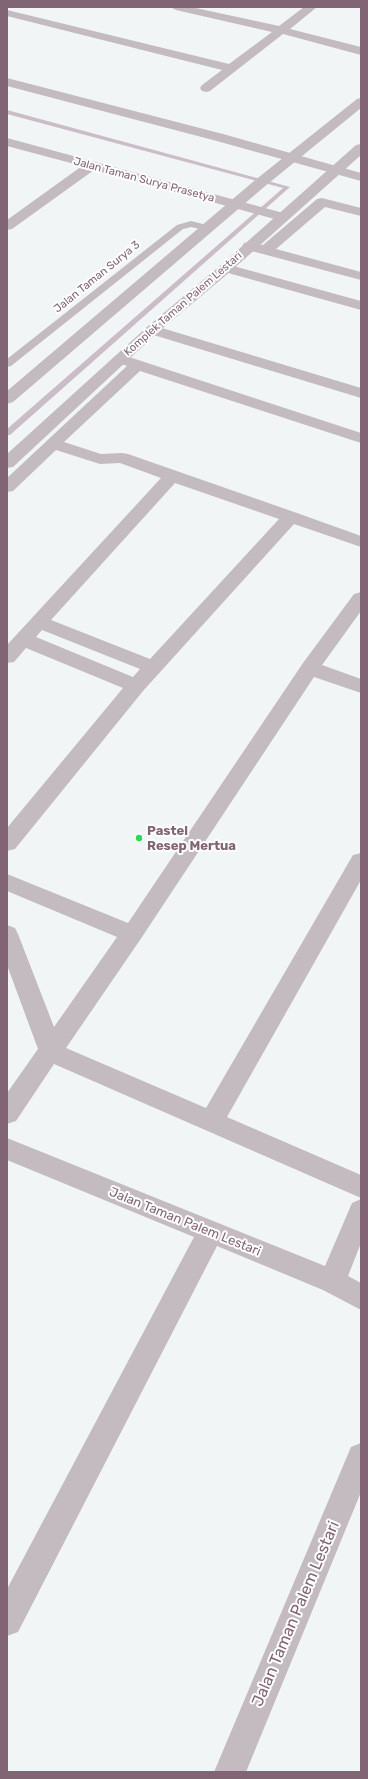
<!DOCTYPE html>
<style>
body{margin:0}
#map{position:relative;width:368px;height:1779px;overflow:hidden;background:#f1f5f5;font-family:Rubik,sans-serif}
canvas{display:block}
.frame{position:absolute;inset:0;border:8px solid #816575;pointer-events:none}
</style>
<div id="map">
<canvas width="368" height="1779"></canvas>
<div class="frame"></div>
</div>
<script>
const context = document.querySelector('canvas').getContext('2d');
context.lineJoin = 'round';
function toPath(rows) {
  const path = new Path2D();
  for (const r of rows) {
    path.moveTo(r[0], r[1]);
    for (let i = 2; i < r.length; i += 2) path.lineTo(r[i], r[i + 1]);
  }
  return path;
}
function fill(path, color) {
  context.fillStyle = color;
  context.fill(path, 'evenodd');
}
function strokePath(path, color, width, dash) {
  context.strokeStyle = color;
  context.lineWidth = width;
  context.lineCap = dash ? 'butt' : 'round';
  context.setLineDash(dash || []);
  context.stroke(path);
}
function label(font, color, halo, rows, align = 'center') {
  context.font = font + ' Rubik,sans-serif';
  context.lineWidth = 4;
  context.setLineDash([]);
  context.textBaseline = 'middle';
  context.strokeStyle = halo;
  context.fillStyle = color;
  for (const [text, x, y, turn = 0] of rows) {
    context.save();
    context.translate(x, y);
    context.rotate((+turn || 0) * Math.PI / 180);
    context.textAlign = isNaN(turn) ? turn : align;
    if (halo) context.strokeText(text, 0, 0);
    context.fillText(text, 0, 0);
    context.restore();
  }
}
fill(toPath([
 [7,110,290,187,10,435,7,435,7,429,283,188,7,114,7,110]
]), '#cbbdc8');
fill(toPath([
 [191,221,211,226,213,228,208,231,191,227,183,229,11,366,7,367,7,359,177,225,191,221]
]), '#c3bbc0');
fill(toPath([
 [170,7,191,7,279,26,304,7,317,7,290,29,361,47,361,55,283,34,210,91,206,92,202,91,200,88,202,85,222,70,7,16,7,10,229,64,272,32,176,10,170,7],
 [7,78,223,134,361,173,361,181,213,140,7,86,7,78],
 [7,138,287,214,289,217,287,220,282,221,94,170,12,229,7,230,7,220,82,166,7,146,7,138],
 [322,198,361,208,361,216,325,207,276,249,361,272,361,280,244,249,242,246,244,243,249,242,263,245,317,199,322,198],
 [226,264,361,301,361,310,221,271,219,268,221,265,226,264],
 [152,325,361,388,361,398,147,333,144,330,147,327,152,325],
 [120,354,361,433,361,443,140,371,64,442,101,454,122,453,128,454,297,513,361,536,361,547,294,524,143,691,15,849,7,851,7,828,123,688,26,648,14,662,7,663,7,645,161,478,120,463,100,464,56,450,13,491,7,492,7,478,127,366,115,362,112,359,115,356,120,354],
 [175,483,279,519,150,659,51,620,175,483],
 [42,630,140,669,133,677,36,637,42,630],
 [361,592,361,611,322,665,361,679,361,693,314,677,140,940,66,1048,206,1108,353,855,361,853,361,880,227,1117,361,1175,361,1198,54,1064,16,1121,7,1124,7,1093,38,1049,7,965,7,925,15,928,18,934,54,1027,117,937,7,891,7,874,128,923,303,663,354,594,361,592],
 [7,1138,325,1266,352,1203,361,1199,361,1243,348,1276,361,1283,361,1310,323,1290,217,1246,18,1632,7,1636,7,1589,194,1237,7,1160,7,1138],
 [361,1443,361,1492,246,1772,214,1772,351,1447,361,1443]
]), '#c3bbc0');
fill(toPath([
 [361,98,361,108,264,187,13,402,7,404,7,391,254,181,357,99,361,98],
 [361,144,361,155,231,271,157,333,13,467,7,468,7,454,147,327,221,265,356,145,361,144]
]), '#c3bbc0');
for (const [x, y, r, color] of [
 [139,838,4,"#2adc4f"]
]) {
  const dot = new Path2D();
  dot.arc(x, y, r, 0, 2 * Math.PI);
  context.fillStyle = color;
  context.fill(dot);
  strokePath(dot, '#fff', 1.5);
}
label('11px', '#816575', '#fff', [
 ["Jalan Taman Surya Prasetya",144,180,15],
 ["Jalan Taman Surya 3",97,277,-39],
 ["Komplek Taman Palem Lestari",183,304,-41]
]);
label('bold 13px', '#816575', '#fff', [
 ["Pastel",147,831],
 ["Resep Mertua",147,846]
], 'left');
label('13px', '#816575', '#fff', [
 ["Jalan Taman Palem Lestari",185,1222,22]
]);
label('16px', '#816575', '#fff', [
 ["Jalan Taman Palem Lestari",296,1614,-67]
]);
</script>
